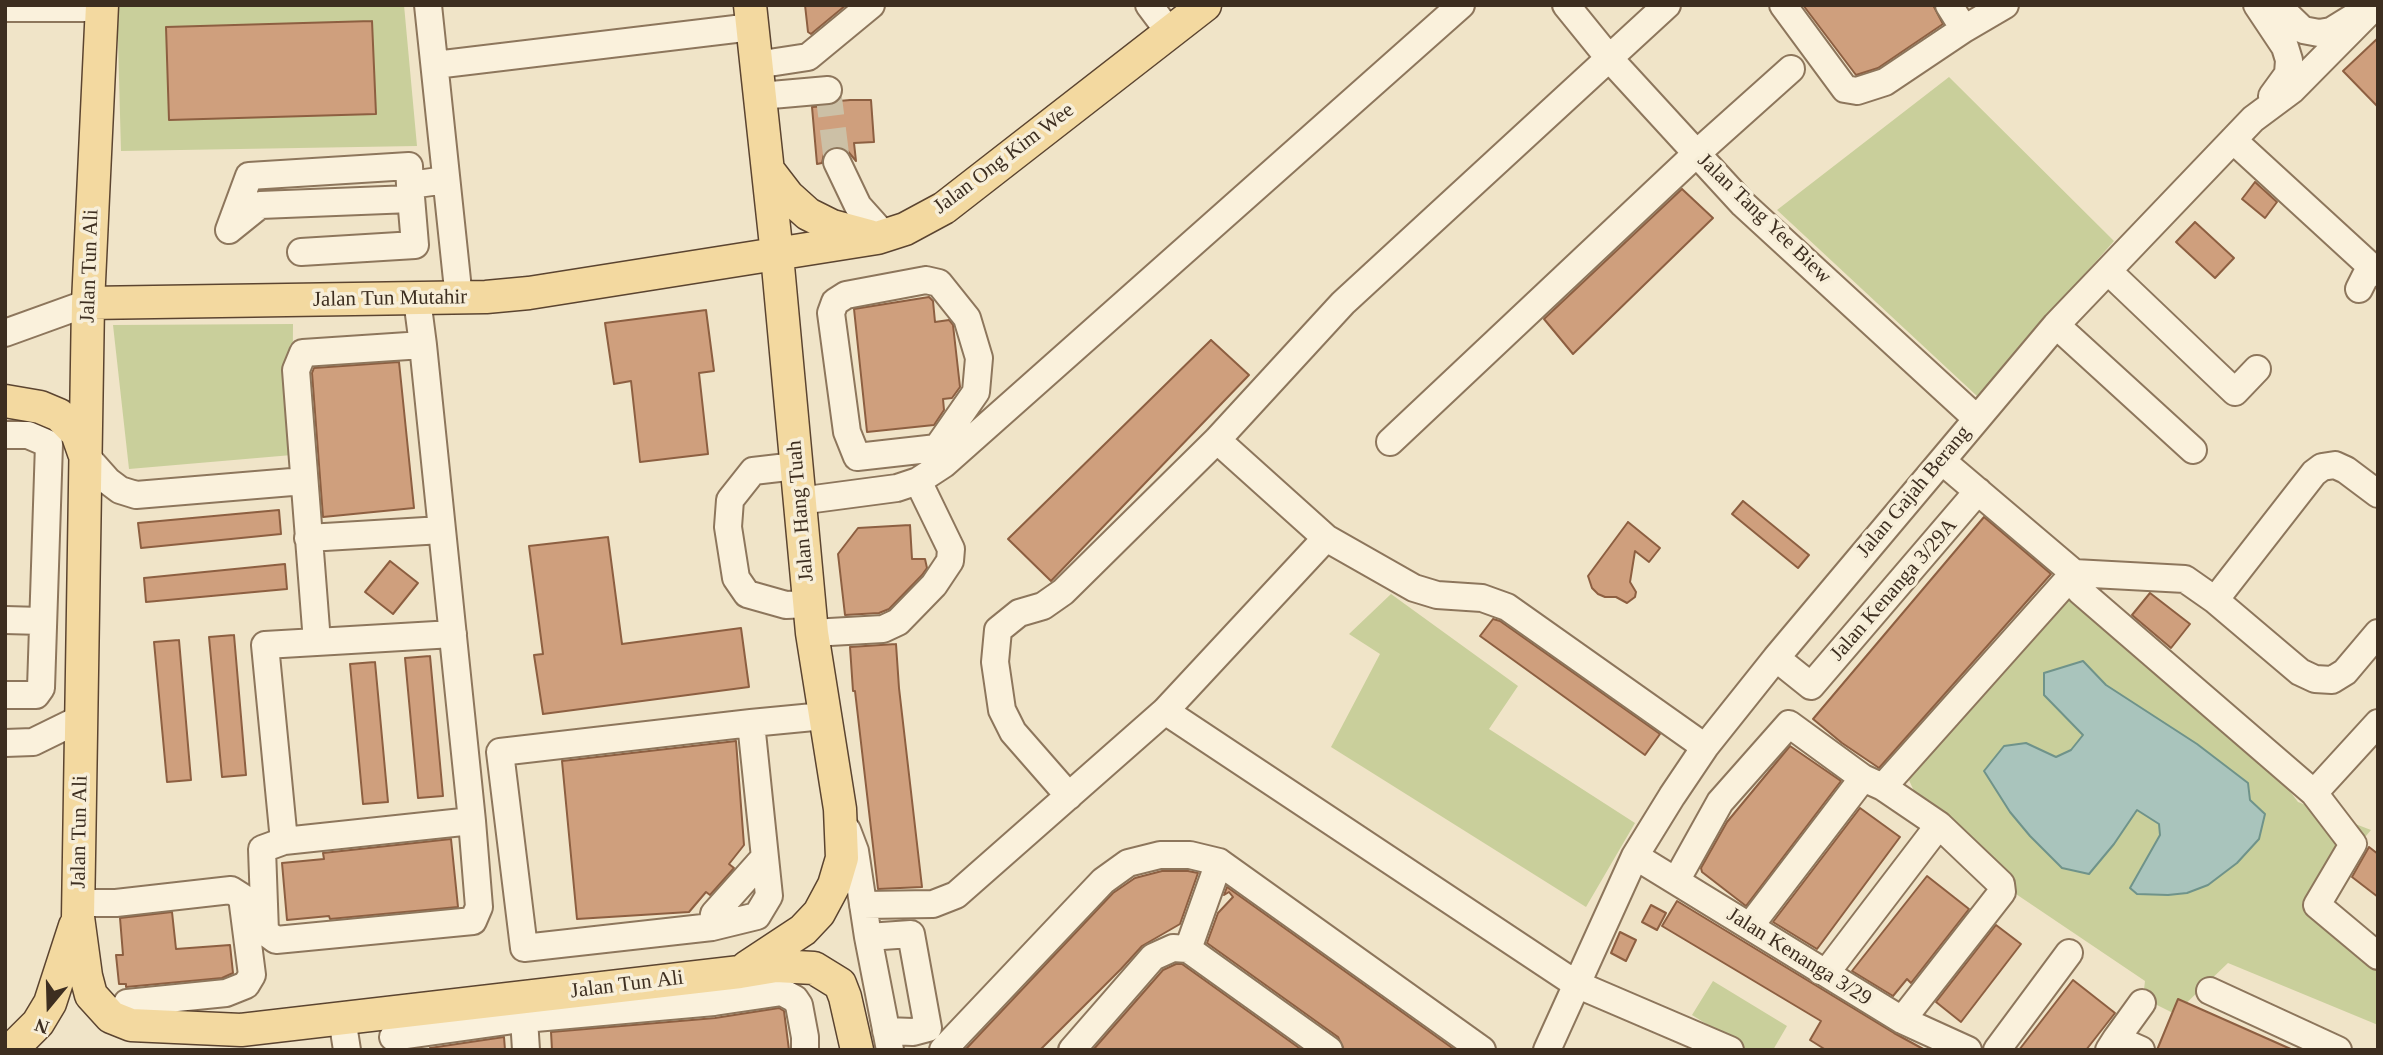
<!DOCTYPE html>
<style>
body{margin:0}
#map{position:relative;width:2383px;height:1055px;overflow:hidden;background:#f0e4c8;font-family:Georgia,serif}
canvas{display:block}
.frame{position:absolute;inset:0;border:7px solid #3d2e20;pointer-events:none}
.north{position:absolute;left:14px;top:971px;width:70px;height:70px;-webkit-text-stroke:5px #f7eed8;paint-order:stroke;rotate:199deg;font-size:19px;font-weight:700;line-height:28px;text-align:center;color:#3d2e20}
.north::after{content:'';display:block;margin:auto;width:24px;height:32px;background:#3d2e20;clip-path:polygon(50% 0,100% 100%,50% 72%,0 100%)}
</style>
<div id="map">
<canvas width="2383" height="1055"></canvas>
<div class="frame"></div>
<div class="north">N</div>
</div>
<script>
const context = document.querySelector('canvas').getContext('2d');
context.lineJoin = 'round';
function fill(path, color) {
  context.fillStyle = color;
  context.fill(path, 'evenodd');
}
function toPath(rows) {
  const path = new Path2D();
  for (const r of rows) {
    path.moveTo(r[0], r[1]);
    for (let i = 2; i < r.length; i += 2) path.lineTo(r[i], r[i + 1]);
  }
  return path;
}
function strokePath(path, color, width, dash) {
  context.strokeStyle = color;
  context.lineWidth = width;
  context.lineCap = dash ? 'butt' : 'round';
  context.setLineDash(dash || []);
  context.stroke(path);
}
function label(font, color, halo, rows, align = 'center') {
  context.font = font + ' Georgia,serif';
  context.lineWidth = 7;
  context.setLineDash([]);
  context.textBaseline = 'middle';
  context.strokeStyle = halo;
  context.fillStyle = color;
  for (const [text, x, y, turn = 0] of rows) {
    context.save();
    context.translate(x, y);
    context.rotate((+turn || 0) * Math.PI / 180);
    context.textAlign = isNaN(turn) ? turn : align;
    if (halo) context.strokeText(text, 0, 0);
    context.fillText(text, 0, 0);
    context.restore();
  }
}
fill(toPath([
 [117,5,404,5,417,146,121,151],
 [1949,77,2114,241,1977,396,1777,210],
 [293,324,292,455,129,469,113,325],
 [1391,594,1518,686,1489,729,1635,823,1586,907,1331,747,1380,654,1349,634],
 [2071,597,2117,641,2280,778,2298,802,2371,830,2318,893,2378,946,2378,1025,2228,963,2175,1014,2143,998,2145,981,2010,890,1919,802,1908,778],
 [1713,981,1787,1026,1773,1050,1748,1050,1692,1015]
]), '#c9cf9b');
const water = toPath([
 [2083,661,2106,685,2197,744,2248,783,2250,800,2265,814,2259,839,2237,863,2208,885,2187,893,2168,895,2137,894,2130,888,2160,835,2159,824,2137,810,2114,844,2089,874,2062,868,2030,836,2010,812,1984,771,2004,746,2026,743,2056,757,2071,750,2083,735,2044,695,2044,673,2083,661]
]);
fill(water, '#a9c4bc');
strokePath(water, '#6f938a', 2);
const building = toPath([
 [805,5,846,5,811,34,808,32,805,5],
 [1803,5,1933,5,1943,24,1878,68,1856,75,1803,5],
 [372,21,376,114,169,120,166,27,372,21],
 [2378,38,2378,107,2343,71,2378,38],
 [850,100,871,100,874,142,854,143,856,161,846,149,838,146,830,148,824,154,822,163,817,164,812,107,829,106,839,101,850,100],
 [2255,182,2277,202,2265,218,2242,199,2255,182],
 [1682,189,1713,218,1573,354,1544,319,1682,189],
 [2195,222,2234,258,2215,278,2176,242,2195,222],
 [929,297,933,301,935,322,949,320,953,325,960,387,952,398,943,399,944,410,934,425,867,432,854,309,929,297],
 [706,310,714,371,699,373,708,454,640,462,631,381,614,384,605,323,706,310],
 [1211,340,1249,375,1051,581,1008,539,1211,340],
 [399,362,414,508,323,517,312,373,314,368,399,362],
 [1743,501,1809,555,1798,568,1732,514,1743,501],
 [279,510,281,534,141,548,138,523,279,510],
 [1984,517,2051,574,1879,768,1842,743,1813,719,1984,517],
 [1628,522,1660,548,1649,562,1635,551,1630,582,1636,592,1635,597,1627,603,1616,597,1605,597,1598,594,1592,588,1588,576,1628,522],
 [910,525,912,559,925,559,927,568,922,575,889,609,879,613,845,615,838,554,858,528,910,525],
 [608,537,622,644,741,628,749,687,543,714,534,655,543,654,529,546,608,537],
 [390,561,418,583,393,614,365,592,390,561],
 [285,564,287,589,146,602,144,578,285,564],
 [2150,593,2190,624,2171,648,2132,615,2150,593],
 [1493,619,1500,621,1660,734,1645,755,1480,636,1493,619],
 [234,635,246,775,222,777,209,637,234,635],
 [179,640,191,780,167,782,154,642,179,640],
 [896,644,899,688,922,887,878,889,855,691,853,691,850,647,896,644],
 [430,656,443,796,418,798,405,658,430,656],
 [375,662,388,802,363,804,350,664,375,662],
 [736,741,744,845,729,864,734,868,710,895,706,892,689,912,577,919,562,761,736,741],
 [1790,746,1841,781,1746,906,1702,872,1701,868,1727,822,1790,746],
 [1860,808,1900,837,1817,949,1773,922,1860,808],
 [451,839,458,907,330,919,329,916,287,920,282,863,324,859,323,853,451,839],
 [2369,847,2378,854,2378,897,2352,877,2369,847],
 [1162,871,1188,871,1198,873,1180,924,1142,946,1121,969,1040,1050,965,1050,1113,893,1135,878,1162,871],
 [1927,876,1969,909,1911,983,1907,979,1893,996,1852,971,1927,876],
 [1227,887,1455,1050,1344,1050,1338,1037,1207,943,1218,913,1233,897,1229,892,1224,895,1227,887],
 [1677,901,1894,1033,1925,1050,1826,1050,1810,1040,1821,1021,1662,926,1677,901],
 [1651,905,1666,913,1657,930,1642,922,1651,905],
 [172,912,176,949,230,945,233,973,222,978,126,987,126,984,119,984,116,955,123,955,120,918,172,912],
 [1996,925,2021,944,1961,1022,1936,1002,1996,925],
 [1620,932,1636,940,1626,961,1611,953,1620,932],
 [1176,964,1182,964,1302,1050,1093,1050,1163,970,1176,964],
 [2073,980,2115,1013,2086,1050,2019,1050,2073,980],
 [2178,999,2293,1050,2157,1050,2178,999],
 [779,1008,784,1011,789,1050,552,1050,551,1032,715,1018,779,1008],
 [504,1037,505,1050,430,1050,430,1048,504,1037]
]);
fill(building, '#cf9f7d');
strokePath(building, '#8d5f41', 2);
strokePath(toPath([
 [828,90,837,162]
]), '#ccc0a6', 26, [26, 13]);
const minor = toPath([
 [428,5,459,299],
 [1149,5,1170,33],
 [1566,5,1609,58,1743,204,1976,418],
 [1783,5,1845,89,1857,91,1885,82,1964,29,2005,5],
 [1949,5,1964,29],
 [2257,5,2285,47,2289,60,2288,74,2272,96],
 [2277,5,2303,30,2319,33,2331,31,2357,15],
 [5,8,102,8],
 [435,65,752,27],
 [756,65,808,57,871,5],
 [760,96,828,90],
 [2233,140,2378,273],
 [837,162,858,206,884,235],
 [229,230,249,176,409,166,410,185,446,180],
 [229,230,260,205,411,199],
 [301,252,415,245,410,185],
 [2108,271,2235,392,2257,369],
 [926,280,939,283,967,318,979,358,976,392,937,448,857,457,847,432,831,313,835,302,846,295,926,280],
 [2359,289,2370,267],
 [417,299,423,345,472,821,479,907,473,921,276,940,265,932,262,849,284,841,265,645,453,634],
 [2056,325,2193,450],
 [5,333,88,303],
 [5,435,28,435,49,444,41,688,36,695,5,695],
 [1217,440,1326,538,1414,588,1437,595,1482,598,1507,607,1705,747],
 [1390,442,1696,154,1791,69],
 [84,454,108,481,120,490,136,495,304,481],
 [1942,461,2074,573,2185,579,2215,600,2300,672,2315,679,2332,680,2345,672,2378,633],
 [796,466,753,471,730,500,728,527,736,578,747,594,786,605,810,604],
 [799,501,897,488,918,481,944,464,1461,5],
 [308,538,442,530],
 [2215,600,2314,473,2322,467,2335,465,2346,470,2378,494],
 [5,620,42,621],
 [812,633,883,629,898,622,934,585,950,561,951,549,918,481],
 [317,642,296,370,303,353,423,345],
 [1776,658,1811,686,1978,491],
 [1165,711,1576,984,1730,1050],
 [751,723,769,896,757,916,712,927,524,948,500,752,751,723,824,716],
 [2378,723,2314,793,2353,844,2317,905,2378,956],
 [5,743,33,742,82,718],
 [1883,787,2074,573,2080,591,2314,793],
 [1069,796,1013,732,1002,710,995,662,998,630,1019,613,1043,606,1063,592,1217,440,1343,303,1667,5],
 [847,830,855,851,868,937,890,1050],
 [284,841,472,821],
 [1635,856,1902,1020,1968,1050],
 [1676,881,1720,802,1789,724,1863,778,1883,787,1939,825,2001,884,2002,892,1902,1020],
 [79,903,116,903,231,890,242,897,252,975,246,985,226,993,127,1003],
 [863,905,933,904,956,895,1165,711,1326,538],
 [1750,926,1863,778],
 [712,927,714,914,764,858],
 [868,937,911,934,928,1028,913,1032,886,1031],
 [1188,949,1219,862],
 [1826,973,1939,825],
 [712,986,714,1002,782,992,795,999,799,1005,805,1037,805,1050],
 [2210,991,2338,1050],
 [523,1003,526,1050],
 [342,1018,347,1050],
 [524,1019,714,1002],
 [393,1037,507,1021],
 [2116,1039,2142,1003],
 [943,1050,1103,881,1128,863,1160,855,1190,855,1219,862,1482,1050],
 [1072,1050,1153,957,1173,948,1188,949,1329,1050],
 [1547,1050,1635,856,1672,796,1705,747,1776,658,2056,325,2253,119,2292,90,2376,5],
 [1997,1050,2069,953],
 [2109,1050,2116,1039,2141,1050]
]);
const major = toPath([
 [102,5,88,303,78,917,86,976,91,995,111,1017,131,1025,241,1030,740,972,776,966,814,968,840,984,845,997,857,1050],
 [768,170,788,196,808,214,832,226,869,236],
 [88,303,486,297,529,293,877,238,905,229,944,208,1205,5],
 [5,401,40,407,59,415,77,433,84,453],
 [747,967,803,930,819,913,834,885,842,858,840,809,812,633,777,255,750,5],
 [11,1050,38,1023,50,1003,75,926]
]);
strokePath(minor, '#8d765c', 30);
strokePath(major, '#5b4430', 35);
strokePath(minor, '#faf1dc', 26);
strokePath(major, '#f3d9a0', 32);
label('21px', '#3d2e20', '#f7eed8', [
 ["Jalan Ong Kim Wee",1004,159,-37],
 ["Jalan Tang Yee Biew",1764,219,44],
 ["Jalan Tun Ali",90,266,-88],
 ["Jalan Tun Mutahir",390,299,-1],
 ["Jalan Gajah Berang",1914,492,-50],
 ["Jalan Hang Tuah",801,511,-95],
 ["Jalan Kenanga 3/29A",1894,590,-49],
 ["Jalan Tun Ali",80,832,-89],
 ["Jalan Kenanga 3/29",1799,957,32],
 ["Jalan Tun Ali",627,985,-7]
]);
</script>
